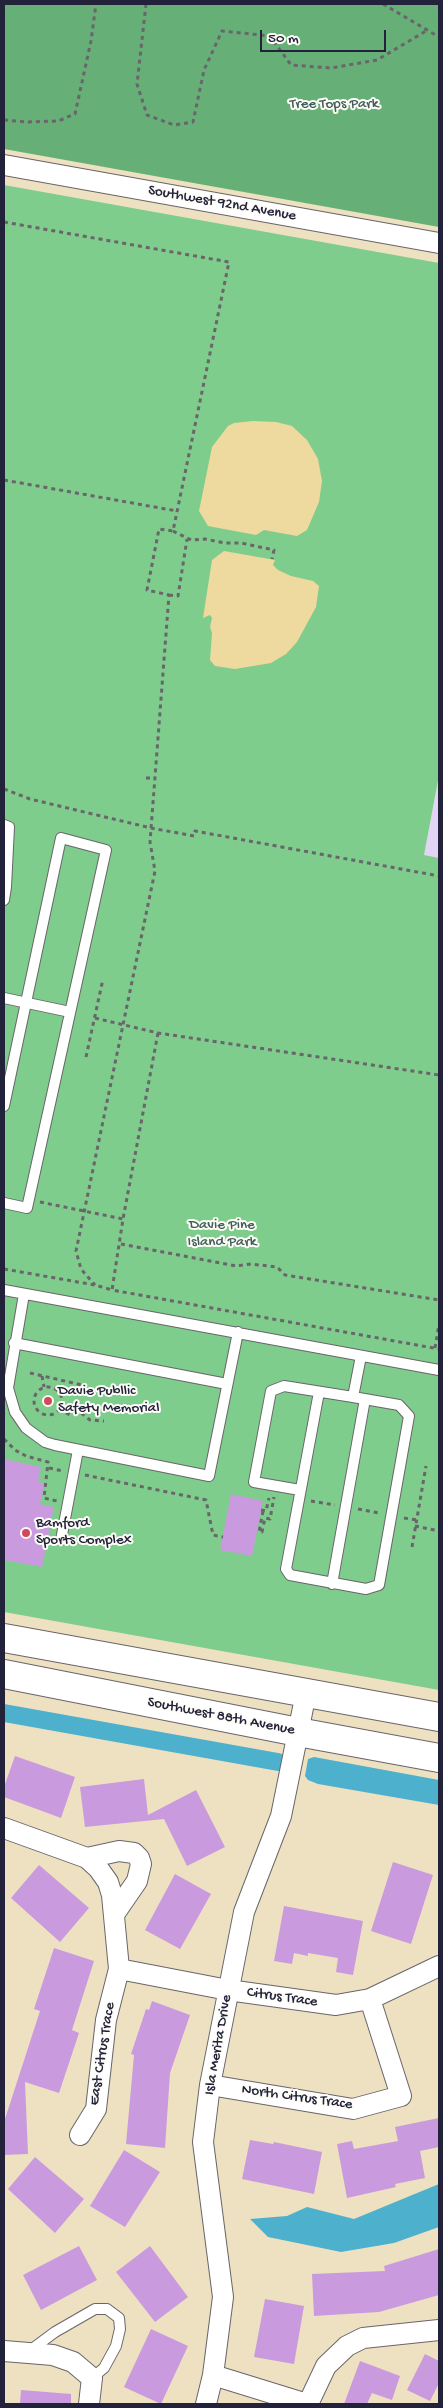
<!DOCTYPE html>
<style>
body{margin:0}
#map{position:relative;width:443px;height:2408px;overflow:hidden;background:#ede1c1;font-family:"Gochi Hand",sans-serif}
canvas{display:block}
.frame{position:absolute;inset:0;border:5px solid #22223b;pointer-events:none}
.scale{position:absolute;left:260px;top:30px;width:126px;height:22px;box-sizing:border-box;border:2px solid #22223b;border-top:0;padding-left:6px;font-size:15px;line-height:18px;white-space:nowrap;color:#22223b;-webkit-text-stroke:4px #fdfcf7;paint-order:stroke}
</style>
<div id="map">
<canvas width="443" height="2408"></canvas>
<div class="frame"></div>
<div class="scale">50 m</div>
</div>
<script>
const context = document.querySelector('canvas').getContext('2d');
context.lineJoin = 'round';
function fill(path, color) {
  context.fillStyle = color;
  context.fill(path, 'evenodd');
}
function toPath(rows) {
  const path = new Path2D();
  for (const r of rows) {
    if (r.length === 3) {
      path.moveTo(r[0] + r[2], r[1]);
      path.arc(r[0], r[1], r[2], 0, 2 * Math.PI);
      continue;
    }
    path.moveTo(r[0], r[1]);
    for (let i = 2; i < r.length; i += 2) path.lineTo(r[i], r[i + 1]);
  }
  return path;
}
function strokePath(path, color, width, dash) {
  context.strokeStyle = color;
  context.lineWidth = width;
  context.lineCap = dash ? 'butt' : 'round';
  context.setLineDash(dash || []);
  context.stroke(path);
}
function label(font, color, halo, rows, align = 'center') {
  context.font = font + ' "Gochi Hand",sans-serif';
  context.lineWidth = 4;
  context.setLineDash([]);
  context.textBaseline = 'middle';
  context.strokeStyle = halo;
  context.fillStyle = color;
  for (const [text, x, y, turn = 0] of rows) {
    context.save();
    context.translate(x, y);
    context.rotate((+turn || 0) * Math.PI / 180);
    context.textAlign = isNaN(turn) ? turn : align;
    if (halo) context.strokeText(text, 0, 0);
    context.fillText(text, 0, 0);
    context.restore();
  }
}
fill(toPath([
 [439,775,439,858,424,855]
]), '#e1d4f4');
fill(toPath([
 [4,185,439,263,439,775,424,855,439,858,439,1690,4,1612]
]), '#7ecd8d');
fill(toPath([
 [4,4,439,4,439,227,4,149]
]), '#66b078');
fill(toPath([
 [253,421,276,422,292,426,307,440,318,459,322,481,319,502,307,530,297,536,264,530,256,535,208,526,199,511,212,447,228,426,234,423],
 [224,551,275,560,273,565,278,570,291,576,313,581,319,586,316,607,297,642,286,654,271,663,235,669,215,666,210,660,212,633,210,627,212,618,210,615,203,618,212,560]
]), '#eeda9e');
fill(toPath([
 [314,1757,439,1780,439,1805,318,1784,308,1780,305,1776,308,1759],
 [439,2184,439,2227,394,2243,341,2252,268,2237,250,2219,287,2216,307,2207,354,2219]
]), '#4db0cc');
strokePath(toPath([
 [4,1713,278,1762]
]), '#4db0cc', 18);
fill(toPath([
 [4,1459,41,1467,38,1482,45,1483,40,1504,54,1507,42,1567,4,1560],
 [231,1494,263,1501,252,1556,220,1550],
 [15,1756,75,1777,61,1818,4,1797,4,1787],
 [144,1779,148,1815,196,1790,225,1847,187,1866,164,1819,85,1827,80,1787],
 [393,1862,433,1875,411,1944,371,1931],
 [39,1865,89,1908,60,1942,11,1898],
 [175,1874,211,1894,180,1949,145,1930],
 [284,1906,363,1921,353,1975,336,1972,338,1958,308,1953,308,1956,294,1953,292,1964,274,1961],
 [54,1948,94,1961,72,2030,79,2033,59,2093,25,2082,28,2154,4,2155,4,2122,40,2011,34,2009],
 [152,2001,190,2015,170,2073,165,2148,126,2144,134,2055,131,2054,146,2009,149,2010],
 [439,2118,439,2147,420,2151,425,2178,395,2184,396,2187,347,2198,337,2144,352,2141,354,2149,398,2141,395,2127],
 [250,2140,273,2144,274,2142,322,2152,314,2194,242,2179],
 [124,2150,160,2172,125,2227,90,2206],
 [35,2157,84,2199,55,2233,8,2189],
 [79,2246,97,2280,41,2310,23,2275],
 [150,2246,188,2297,155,2322,116,2272],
 [439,2249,439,2295,379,2312,314,2316,312,2274,385,2271,384,2266],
 [265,2299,304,2306,294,2364,254,2357],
 [151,2329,188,2346,161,2404,124,2387],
 [425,2354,439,2361,439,2383,430,2401,407,2390],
 [360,2361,400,2376,392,2400,372,2393,367,2404,344,2404],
 [21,2390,71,2394,71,2404,20,2404]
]), '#ca9ade');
const lane = toPath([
 [4,825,9,827,6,887,4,900],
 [4,998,70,1012],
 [4,1106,61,838,106,850,27,1208,4,1203],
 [4,1290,439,1370],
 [24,1294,8,1388,15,1412,26,1428,45,1442,55,1445,209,1476,238,1332],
 [14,1343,227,1384],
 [319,1392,286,1569,290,1575,366,1589,379,1585,409,1416,399,1405,353,1397],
 [300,1490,254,1482,271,1391,284,1386,353,1397,361,1356],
 [61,1540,78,1450],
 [332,1584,365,1399],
 [28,2352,55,2332,95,2309,107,2309,119,2318,120,2329,116,2346,104,2368,92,2378]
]);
const street = toPath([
 [4,165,439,243],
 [4,1828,87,1858,98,1868,108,1882,112,1895,119,1969,106,2020,96,2109,80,2135],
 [87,1858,119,1851,134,1853,139,1858,141,1864,137,1881,115,1913],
 [119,1969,228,1990,336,2005,370,1999,439,1966],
 [210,2085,353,2109,401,2096,370,1999],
 [4,2351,53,2355,73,2362,92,2378,89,2404],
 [213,2375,307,2404],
 [206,2404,213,2375,223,2297,203,2142,210,2085,244,1912,281,1816,306,1693],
 [308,2404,326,2366,347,2346,363,2338,439,2330]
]);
const secondary = toPath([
 [4,1638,439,1717],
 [4,1674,298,1732,439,1758]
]);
strokePath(lane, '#69656a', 12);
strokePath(street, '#69656a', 22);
strokePath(secondary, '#69656a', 30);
strokePath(toPath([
 [146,4,137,84,147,115,174,125,193,122,204,70,222,31,270,36,291,65,331,68,377,60,426,31],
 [383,4,439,37],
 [4,120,28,122,58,121,75,114,91,41,96,4],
 [4,222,229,262,173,531,159,529,147,590,169,595,150,842,155,871,76,1251,81,1269,95,1285],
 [4,480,177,511],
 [173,531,191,540,205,539,225,543,241,543,274,550,272,559],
 [169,595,178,596,187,539],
 [146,778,155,778],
 [4,789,30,799,151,828,194,836,195,831,439,876],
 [95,1018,158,1033,439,1075],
 [158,1033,123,1219,112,1290,439,1349],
 [86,1057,103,979],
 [40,1202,123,1219],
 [121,1244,236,1266,251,1264,277,1267,285,1275,439,1300],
 [4,1269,95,1285,112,1290],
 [435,1348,439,1324],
 [30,1373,82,1385],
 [42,1376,44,1387],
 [48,1401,14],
 [59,1409,70,1415,81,1413,90,1420,104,1421],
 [4,1439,15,1450,26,1456,48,1462,44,1498,57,1501],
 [49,1468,63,1471],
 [85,1475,206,1500,213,1535,223,1537],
 [311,1501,335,1505],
 [358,1509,379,1513],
 [261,1510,266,1511,269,1498],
 [263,1511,259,1532,262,1532,265,1518,270,1519,274,1497],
 [404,1518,417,1520],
 [415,1526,439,1531],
 [412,1547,426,1466]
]), '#69656a', 3, [4, 4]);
strokePath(lane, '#fff', 10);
strokePath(street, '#fff', 20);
strokePath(secondary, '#fff', 28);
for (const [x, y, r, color] of [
 [48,1401,5,"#d1495b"],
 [26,1533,5,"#d1495b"]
]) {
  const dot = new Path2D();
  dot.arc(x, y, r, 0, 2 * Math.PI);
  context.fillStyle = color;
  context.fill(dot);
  strokePath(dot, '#fdfcf7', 2);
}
label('15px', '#425e58', '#fdfcf7', [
 ["Tree Tops Park",334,105],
 ["Davie Pine",222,1226],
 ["Island Park",222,1243]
]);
label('15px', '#22223b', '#fdfcf7', [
 ["Southwest 92nd Avenue",222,204,10],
 ["Southwest 88th Avenue",221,1717,11],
 ["Citrus Trace",282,1998,8],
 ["Isla Merita Drive",219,2045,-80],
 ["East Citrus Trace",103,2054,-81],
 ["North Citrus Trace",297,2098,8]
]);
label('15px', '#22223b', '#fdfcf7', [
 ["Davie Publlic",58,1392],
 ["Safety Memorial",58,1409],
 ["Bamford",36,1524],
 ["Sports Complex",36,1541]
], 'left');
</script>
